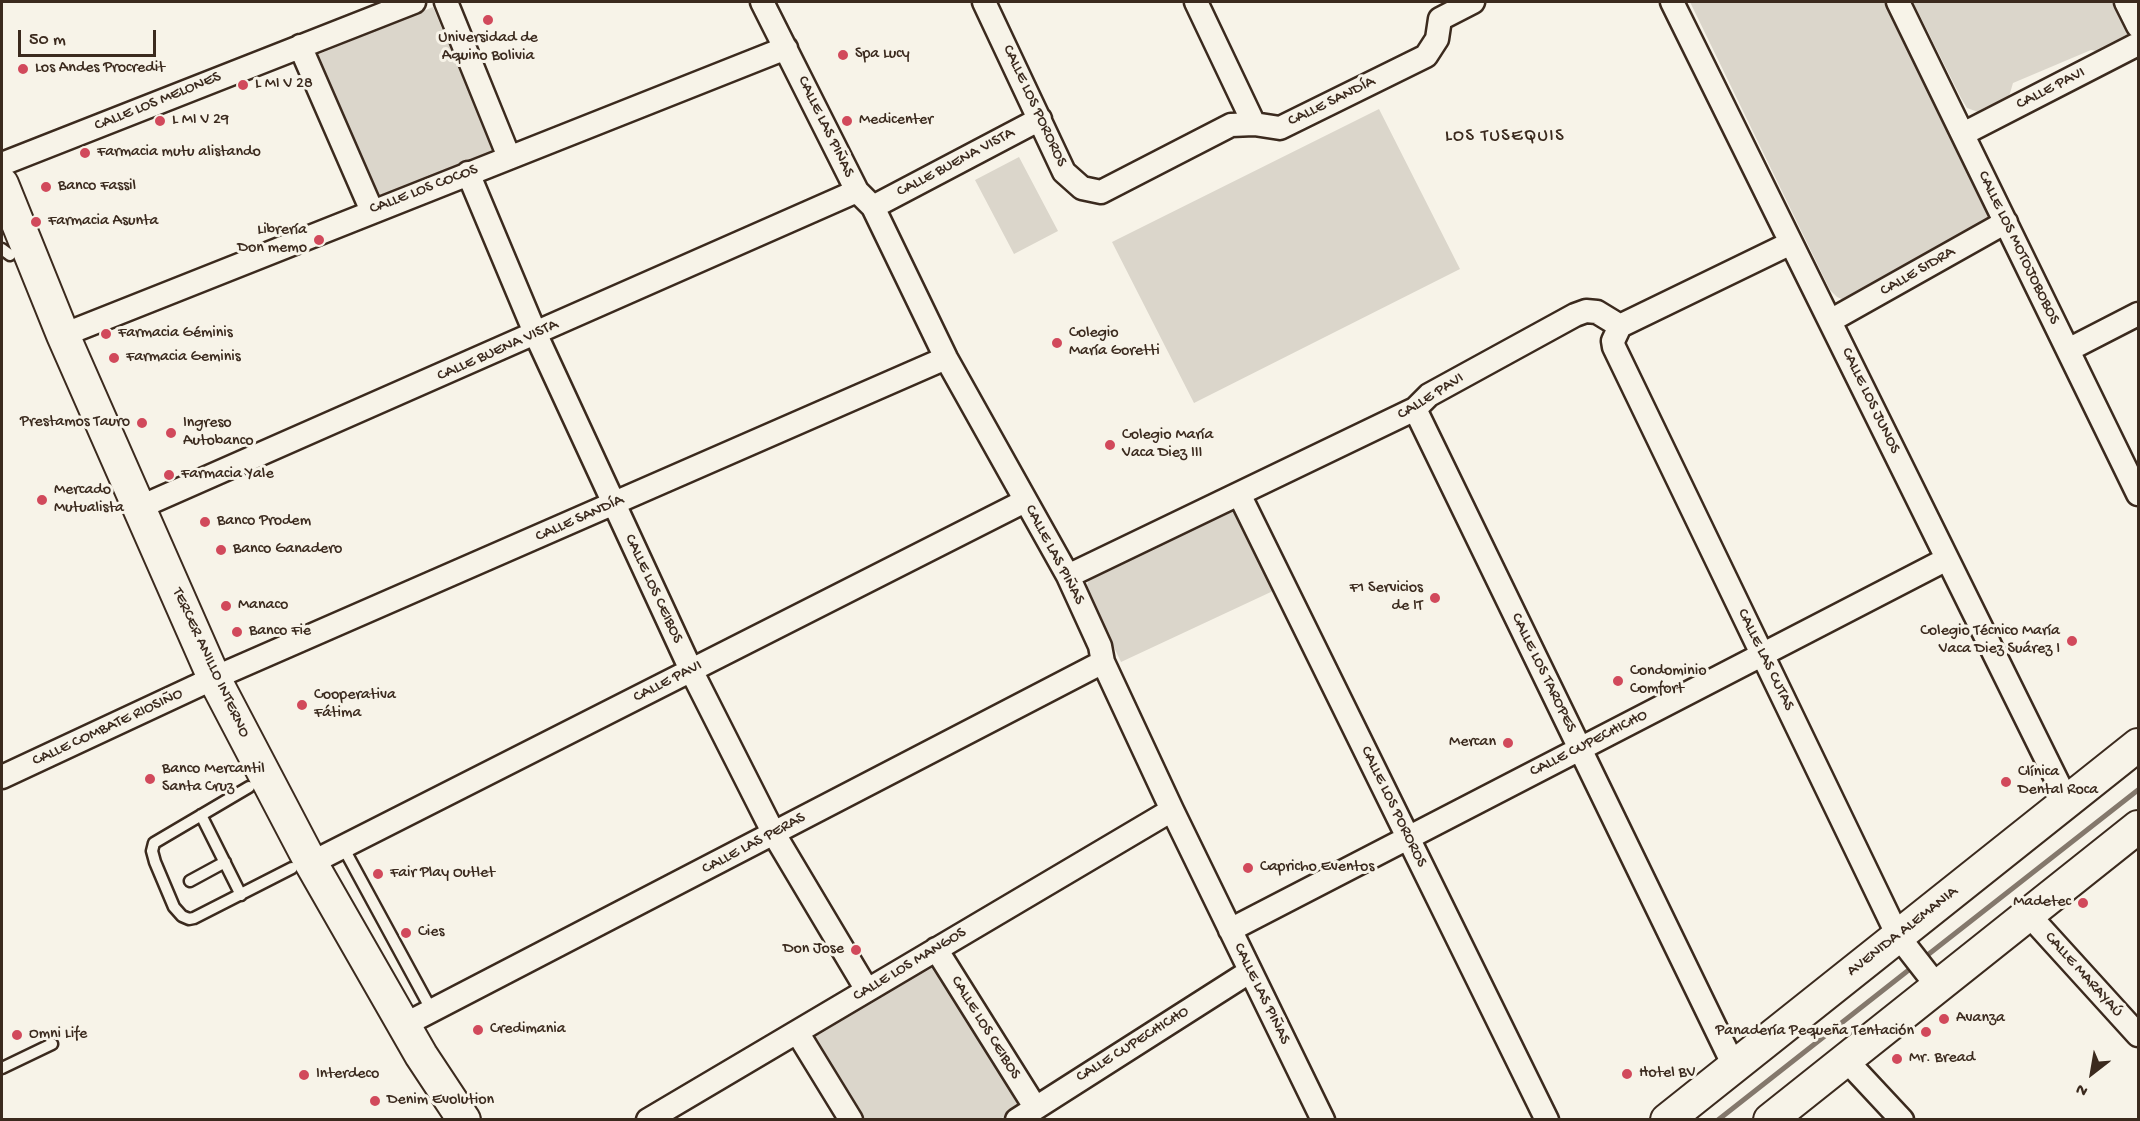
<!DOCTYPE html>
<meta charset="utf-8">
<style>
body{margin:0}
#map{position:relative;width:2140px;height:1121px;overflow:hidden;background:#f7f3e8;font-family:"Gochi Hand",sans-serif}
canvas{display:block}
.frame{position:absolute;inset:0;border:3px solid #3b2a1e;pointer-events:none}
.north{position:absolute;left:2062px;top:1043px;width:60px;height:60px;-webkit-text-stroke:4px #f7f3e8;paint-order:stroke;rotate:211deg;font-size:16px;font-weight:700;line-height:24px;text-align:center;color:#3b2a1e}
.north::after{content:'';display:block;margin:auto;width:21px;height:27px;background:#3b2a1e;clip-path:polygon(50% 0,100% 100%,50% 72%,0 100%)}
.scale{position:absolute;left:18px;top:30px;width:138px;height:27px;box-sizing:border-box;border:3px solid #3b2a1e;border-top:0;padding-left:8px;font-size:18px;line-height:21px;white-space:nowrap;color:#3b2a1e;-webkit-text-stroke:4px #f7f3e8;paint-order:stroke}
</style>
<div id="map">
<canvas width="2140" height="1121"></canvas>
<div class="frame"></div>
<div class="north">N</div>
<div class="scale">50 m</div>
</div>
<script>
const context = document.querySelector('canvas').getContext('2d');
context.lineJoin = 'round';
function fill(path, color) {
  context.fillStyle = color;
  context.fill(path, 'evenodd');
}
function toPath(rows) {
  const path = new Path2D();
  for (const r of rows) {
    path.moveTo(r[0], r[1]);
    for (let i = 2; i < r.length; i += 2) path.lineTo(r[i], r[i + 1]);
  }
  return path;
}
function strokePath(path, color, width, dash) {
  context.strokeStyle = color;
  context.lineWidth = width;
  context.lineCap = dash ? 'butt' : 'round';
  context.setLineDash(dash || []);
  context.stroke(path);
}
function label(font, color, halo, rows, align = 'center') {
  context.font = font + ' "Gochi Hand",sans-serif';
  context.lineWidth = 6;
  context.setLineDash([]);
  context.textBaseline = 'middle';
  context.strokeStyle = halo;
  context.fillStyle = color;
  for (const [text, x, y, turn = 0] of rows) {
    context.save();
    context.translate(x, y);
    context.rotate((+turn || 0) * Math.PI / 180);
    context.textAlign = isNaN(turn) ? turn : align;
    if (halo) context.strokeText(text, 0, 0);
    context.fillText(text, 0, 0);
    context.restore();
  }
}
fill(toPath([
 [1690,2,1891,2,1992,202,1991,218,1844,300,1837,297,1830,290],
 [1913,2,2116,2,2131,29,2130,35,2121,46,2108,53,2091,50,2013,83,2008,100,1978,112,1967,108,1961,98],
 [433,7,494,153,378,201,317,55],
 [1379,109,1460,269,1194,403,1112,242],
 [1019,157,1058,231,1014,254,975,180],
 [1229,509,1236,513,1273,591,1121,662,1086,589,1089,579],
 [931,955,1025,1103,1000,1119,859,1119,806,1036]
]), '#dbd6cb');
strokePath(toPath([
 [1925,957,2138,790],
 [1718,1120,1910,969]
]), '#84786c', 5);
const service = toPath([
 [2,249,10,255],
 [249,787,154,843,152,851,155,862,174,907,182,916,189,919,194,918,292,868],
 [201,815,241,895],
 [343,847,432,1011],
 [190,881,225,862],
 [2,1068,52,1044]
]);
const minor = toPath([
 [446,2,509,157],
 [762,2,857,191,873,207,946,358,1068,576,1100,646,1103,662,1172,810,1323,1120],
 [984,2,1064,172,1082,188,1101,192,1231,125,1254,124,1280,128,1426,56,1437,39,1440,19],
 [1196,2,1254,124],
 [1672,2,2067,801],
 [1898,2,2138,494],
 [2126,2,2138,26],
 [1440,19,1473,2],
 [300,46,372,211],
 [1963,134,2138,44],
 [2,164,414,2],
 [468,173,536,335,691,670,774,834,867,990],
 [873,207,1040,119],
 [1830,321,2006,222],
 [1620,326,1613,341,1614,347,1898,936,1937,986],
 [1620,326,1791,243],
 [63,335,786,48],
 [2068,350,2138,314],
 [1415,409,1734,1066],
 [1239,494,1547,1120],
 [138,508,857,191],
 [1068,576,1415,409,1429,395,1575,315,1586,311,1597,312,1620,326],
 [2,777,214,678,946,358],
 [311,863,1025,501],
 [2028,914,2138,1035],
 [1230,930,1947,559],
 [936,949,1035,1107],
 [404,1025,1103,662],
 [797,1032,851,1120],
 [1846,1060,1902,1120],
 [648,1120,1172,810],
 [1017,1120,1249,972]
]);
const secondary = toPath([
 [2,184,63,335,214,678,311,863,421,1055,464,1120],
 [1667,1120,2138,745],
 [1770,1120,2138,827]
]);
strokePath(service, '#3b2a1e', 15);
strokePath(minor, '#3b2a1e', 27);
strokePath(secondary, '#3b2a1e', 36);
strokePath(service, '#f7f3e8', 10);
strokePath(minor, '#f7f3e8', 22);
strokePath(secondary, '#f7f3e8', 32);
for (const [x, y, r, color] of [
 [488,20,6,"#d1495b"],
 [843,55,6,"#d1495b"],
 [23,69,6,"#d1495b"],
 [243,85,6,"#d1495b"],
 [160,121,6,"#d1495b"],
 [847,121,6,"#d1495b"],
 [85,153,6,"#d1495b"],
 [46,187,6,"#d1495b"],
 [36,222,6,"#d1495b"],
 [319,240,6,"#d1495b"],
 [106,334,6,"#d1495b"],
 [1057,343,6,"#d1495b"],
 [114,358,6,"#d1495b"],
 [142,423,6,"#d1495b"],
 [171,433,6,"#d1495b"],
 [1110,445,6,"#d1495b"],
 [169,475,6,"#d1495b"],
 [42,500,6,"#d1495b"],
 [205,522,6,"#d1495b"],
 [221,550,6,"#d1495b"],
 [1435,598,6,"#d1495b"],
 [226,606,6,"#d1495b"],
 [237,632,6,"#d1495b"],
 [2072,641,6,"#d1495b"],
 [1618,681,6,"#d1495b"],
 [302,705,6,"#d1495b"],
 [1508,743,6,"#d1495b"],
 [150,779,6,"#d1495b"],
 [2006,782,6,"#d1495b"],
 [1248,868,6,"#d1495b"],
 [378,874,6,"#d1495b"],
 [2083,903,6,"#d1495b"],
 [406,933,6,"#d1495b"],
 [856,950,6,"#d1495b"],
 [1944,1019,6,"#d1495b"],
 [478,1030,6,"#d1495b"],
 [1926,1032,6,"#d1495b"],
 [17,1035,6,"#d1495b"],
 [1897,1059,6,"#d1495b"],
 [1627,1074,6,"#d1495b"],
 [304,1075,6,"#d1495b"],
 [375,1101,6,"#d1495b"]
]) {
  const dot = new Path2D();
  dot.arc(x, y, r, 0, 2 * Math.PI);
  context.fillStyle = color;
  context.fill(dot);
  strokePath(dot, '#f7f3e8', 2);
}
label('16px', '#3b2a1e', '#f7f3e8', [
 ["Universidad de",488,39,"center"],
 ["Aquino Bolivia",488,57,"center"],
 ["Spa Lucy",855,55],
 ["Los Andes Procredit",35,69],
 ["L MI V 28",255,85],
 ["L MI V 29",172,121],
 ["Medicenter",859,121],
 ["Farmacia mutu alistando",97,153],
 ["Banco Fassil",58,187],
 ["Farmacia Asunta",48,222],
 ["Librería",307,231,"right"],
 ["Don memo",307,249,"right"],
 ["Farmacia Géminis",118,334],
 ["Colegio",1069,334],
 ["María Goretti",1069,352],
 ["Farmacia Geminis",126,358],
 ["Prestamos Tauro",130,423,"right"],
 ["Ingreso",183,424],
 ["Autobanco",183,442],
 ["Colegio María",1122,436],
 ["Vaca Diez III",1122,454],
 ["Farmacia Yale",181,475],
 ["Mercado",54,491],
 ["Mutualista",54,509],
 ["Banco Prodem",217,522],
 ["Banco Ganadero",233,550],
 ["F1 Servicios",1423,589,"right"],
 ["de IT",1423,607,"right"],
 ["Manaco",238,606],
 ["Banco Fie",249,632],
 ["Colegio Técnico María",2060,632,"right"],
 ["Vaca Diez Suárez I",2060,650,"right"],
 ["Condominio",1630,672],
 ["Comfort",1630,690],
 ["Cooperativa",314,696],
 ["Fátima",314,714],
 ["Mercan",1496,743,"right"],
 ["Banco Mercantil",162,770],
 ["Santa Cruz",162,788],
 ["Clínica",2018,773],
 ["Dental Roca",2018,791],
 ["Capricho Eventos",1260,868],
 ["Fair Play Outlet",390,874],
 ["Madetec",2071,903,"right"],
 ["Cies",418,933],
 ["Don Jose",844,950,"right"],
 ["Avanza",1956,1019],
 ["Credimania",490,1030],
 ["Panadería Pequeña Tentación",1914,1032,"right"],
 ["Omni Life",29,1035],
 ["Mr. Bread",1909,1059],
 ["Hotel BV",1639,1074],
 ["Interdeco",316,1075],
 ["Denim Evolution",387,1101]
], 'left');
label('16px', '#3b2a1e', '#f7f3e8', [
 ["CALLE PAVI",2051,89,-27],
 ["CALLE LOS MELONES",158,102,-22],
 ["CALLE SANDÍA",1332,102,-26],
 ["CALLE LOS POROROS",1034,106,65],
 ["CALLE LAS PIÑAS",825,127,64],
 ["CALLE BUENA VISTA",956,163,-28],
 ["CALLE LOS COCOS",424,190,-21],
 ["CALLE LOS MOTOJOBOBOS",2018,248,64],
 ["CALLE SIDRA",1918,272,-30],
 ["CALLE BUENA VISTA",498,351,-24],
 ["CALLE PAVI",1431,397,-32],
 ["CALLE LOS JUNOS",1870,401,64],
 ["CALLE SANDÍA",580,519,-24],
 ["CALLE LAS PIÑAS",1054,555,62],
 ["CALLE LOS CEIBOS",653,589,65],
 ["CALLE LAS CUTAS",1765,660,64],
 ["TERCER ANILLO INTERNO",210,663,65],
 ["CALLE LOS TAROPES",1543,673,64],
 ["CALLE PAVI",668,682,-27],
 ["CALLE COMBATE RIOSIÑO",108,728,-25],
 ["CALLE CUPECHICHO",1589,744,-27],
 ["CALLE LOS POROROS",1393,807,64],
 ["CALLE LAS PERAS",754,844,-28],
 ["AVENIDA ALEMANIA",1903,932,-38],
 ["CALLE LOS MANGOS",910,965,-31],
 ["CALLE MARAYAÚ",2083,975,48],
 ["CALLE LAS PIÑAS",1261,994,64],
 ["CALLE LOS CEIBOS",985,1028,58],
 ["CALLE CUPECHICHO",1133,1045,-32]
]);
context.letterSpacing = '1.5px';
label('18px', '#3b2a1e', '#f7f3e8', [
 ["LOS TUSEQUIS",1505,137]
]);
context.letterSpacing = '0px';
</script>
